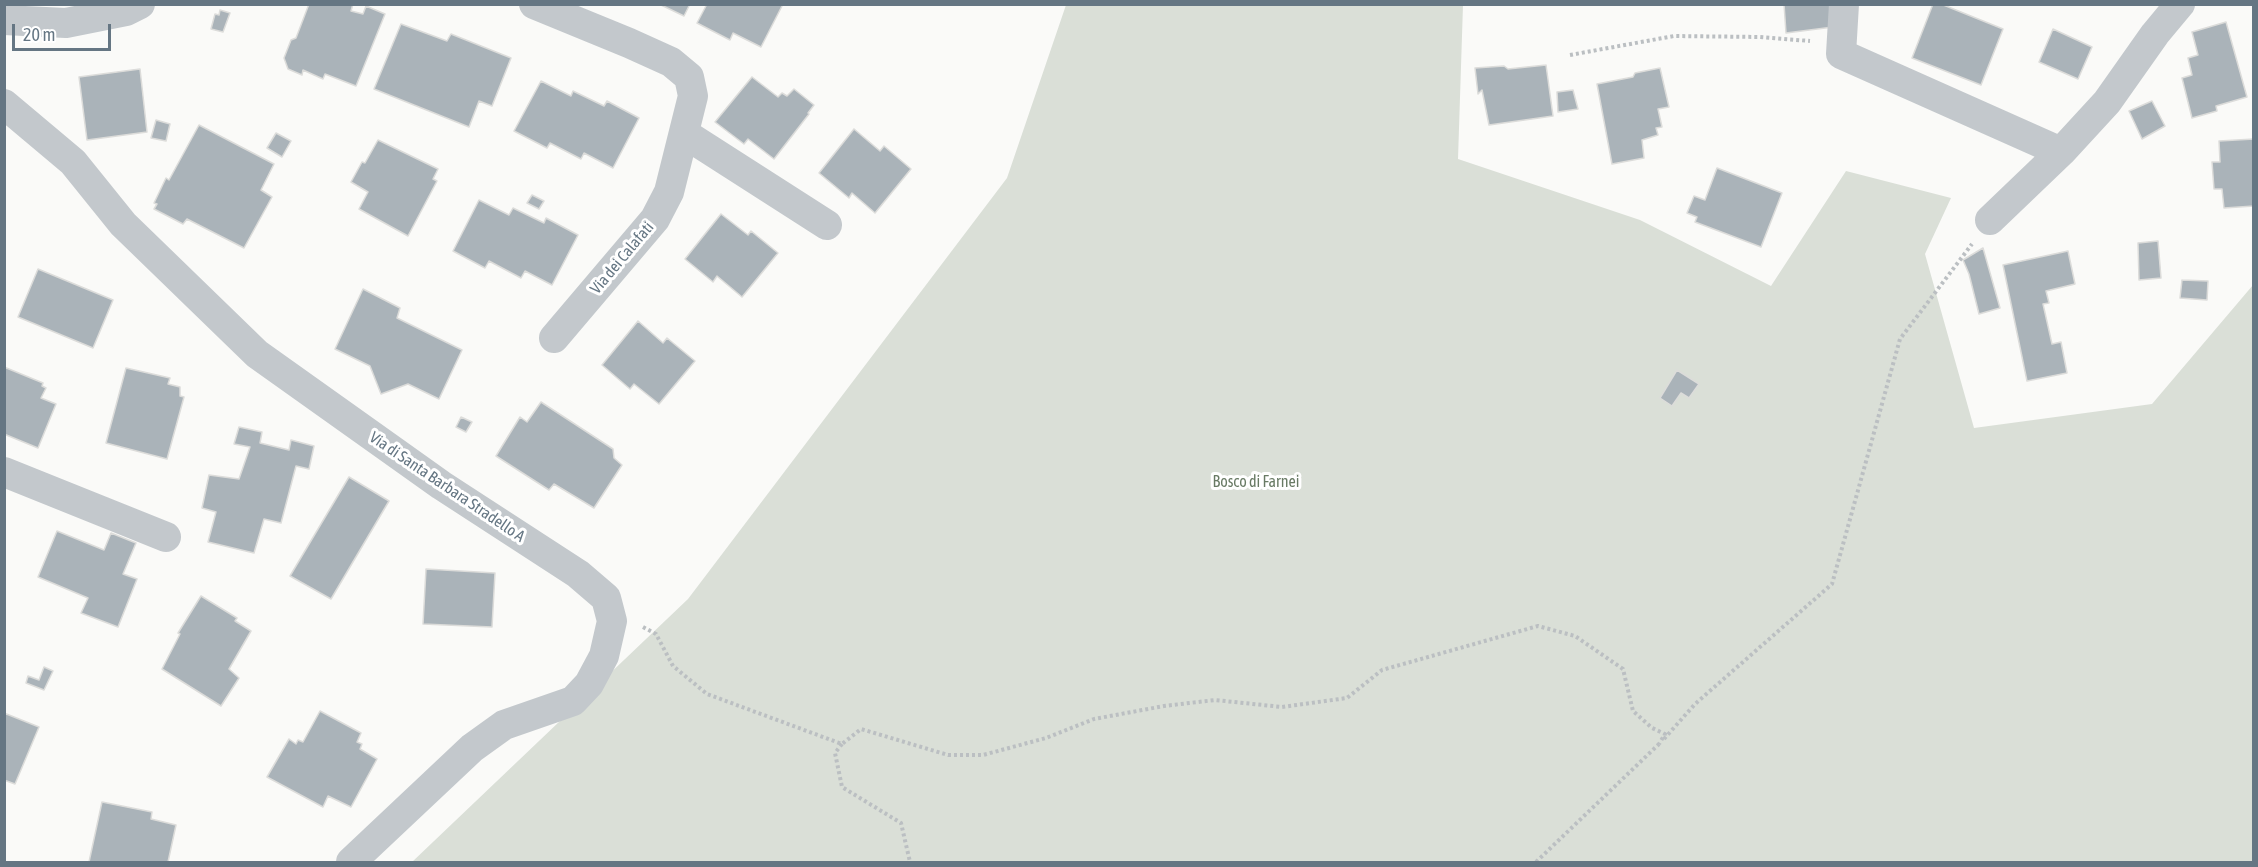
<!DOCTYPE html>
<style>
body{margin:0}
#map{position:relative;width:2258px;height:867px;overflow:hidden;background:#fafaf8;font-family:"Asap Condensed",sans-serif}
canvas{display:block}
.frame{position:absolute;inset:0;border:6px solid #657683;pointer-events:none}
.scale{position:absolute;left:12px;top:24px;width:99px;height:27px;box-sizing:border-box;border:3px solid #657683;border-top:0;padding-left:8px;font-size:18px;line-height:21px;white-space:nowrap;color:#657683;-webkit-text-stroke:4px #fff;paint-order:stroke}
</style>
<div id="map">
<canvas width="2258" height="867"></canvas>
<div class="frame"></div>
<div class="scale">20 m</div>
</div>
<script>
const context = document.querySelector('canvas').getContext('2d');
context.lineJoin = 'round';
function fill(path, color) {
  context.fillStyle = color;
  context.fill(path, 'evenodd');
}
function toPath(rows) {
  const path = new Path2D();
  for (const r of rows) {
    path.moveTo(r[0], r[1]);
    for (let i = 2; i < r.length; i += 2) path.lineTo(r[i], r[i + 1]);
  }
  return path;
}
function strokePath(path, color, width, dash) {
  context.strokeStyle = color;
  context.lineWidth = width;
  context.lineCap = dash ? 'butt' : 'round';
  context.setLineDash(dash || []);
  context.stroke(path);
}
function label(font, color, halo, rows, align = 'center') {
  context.font = font + ' "Asap Condensed",sans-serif';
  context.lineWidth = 6;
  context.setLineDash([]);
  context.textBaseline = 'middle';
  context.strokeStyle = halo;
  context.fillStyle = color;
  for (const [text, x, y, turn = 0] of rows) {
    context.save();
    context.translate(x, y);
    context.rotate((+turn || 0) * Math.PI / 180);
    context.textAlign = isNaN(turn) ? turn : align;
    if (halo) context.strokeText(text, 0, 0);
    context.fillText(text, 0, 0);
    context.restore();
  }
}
fill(toPath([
 [1066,5,1463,5,1458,159,1640,220,1771,286,1846,171,1951,198,1925,254,1974,428,2152,404,2253,285,2253,862,412,862,688,599,1007,178]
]), '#dadfd7');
const building = toPath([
 [309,4,353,4,351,11,363,14,366,6,385,14,356,86,325,74,323,79,303,70,302,75,288,69,284,58,291,40,296,38,309,4],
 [659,4,690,4,684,16,659,4],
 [707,4,783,4,761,47,733,33,730,40,697,23,707,4],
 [1784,4,1831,4,1833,27,1786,33,1784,4],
 [1933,4,1941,4,2003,29,1981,85,1912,58,1933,4],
 [220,10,230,13,223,32,211,29,215,14,219,15,220,10],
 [2226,22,2247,97,2216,106,2217,111,2192,118,2182,78,2192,75,2188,58,2198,55,2192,32,2226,22],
 [401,24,447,41,451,34,511,58,492,106,479,101,469,127,374,89,401,24],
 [2053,29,2092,47,2078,79,2039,62,2053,29],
 [1546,65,1553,116,1489,125,1482,90,1478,94,1475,68,1504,66,1508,69,1546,65],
 [1660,68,1669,107,1658,109,1662,127,1656,128,1658,135,1642,140,1644,158,1612,164,1597,84,1633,77,1635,73,1660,68],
 [140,69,147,132,87,140,79,77,140,69],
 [752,77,778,97,782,93,787,96,794,89,814,105,808,113,809,114,774,159,748,139,744,144,715,122,752,77],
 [541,81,571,96,573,91,604,106,607,101,639,118,613,168,584,153,581,159,550,143,547,148,514,131,541,81],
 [1573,90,1578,109,1558,112,1557,92,1573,90],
 [2152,101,2165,126,2142,139,2129,111,2152,101],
 [156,120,170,124,166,141,151,138,156,120],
 [199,125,274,164,261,190,272,197,244,248,187,219,183,224,154,209,157,204,154,203,166,178,169,180,199,125],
 [854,129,880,151,884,146,911,169,875,213,852,193,849,198,819,173,854,129],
 [276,133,291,141,282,157,267,148,276,133],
 [2254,139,2254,206,2224,208,2222,189,2214,189,2212,162,2220,162,2219,141,2254,139],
 [378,140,438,169,433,179,437,181,408,236,359,209,368,192,351,182,362,162,365,163,378,140],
 [1717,168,1782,193,1761,247,1695,222,1697,217,1687,213,1694,196,1705,200,1717,168],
 [532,195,544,201,539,209,527,203,532,195],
 [479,200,509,215,513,208,544,223,546,218,578,235,552,285,525,271,521,278,489,261,485,268,453,251,479,200],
 [721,214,748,235,751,231,778,253,742,297,717,276,713,282,685,259,721,214],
 [2158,241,2161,278,2139,280,2138,243,2158,241],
 [1983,248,2000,308,1979,314,1969,274,1963,260,1983,248],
 [2068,251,2075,284,2046,291,2049,303,2043,304,2052,344,2061,342,2067,373,2027,381,2003,265,2068,251],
 [38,269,113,300,93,348,18,317,38,269],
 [2182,280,2208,281,2207,300,2180,298,2182,280],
 [363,289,400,308,397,318,462,350,439,399,408,384,381,394,370,366,335,349,363,289],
 [638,321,663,343,667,338,695,361,659,404,634,384,630,389,602,365,638,321],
 [4,367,43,383,42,386,46,388,41,398,56,404,38,448,4,434,4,367],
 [126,368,170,378,168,384,180,387,180,396,184,397,167,459,106,443,126,368],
 [1677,370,1699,384,1689,398,1681,393,1672,406,1660,398,1677,370],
 [541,402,613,449,614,458,622,465,594,508,554,484,549,490,496,456,520,417,527,422,541,402],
 [461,417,472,422,466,432,456,427,461,417],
 [239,427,262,432,260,443,289,450,291,440,314,446,309,469,296,466,281,523,264,519,254,553,208,542,216,512,202,508,209,475,239,479,250,447,234,444,239,427],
 [349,477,389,501,331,599,290,576,349,477],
 [57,531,104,550,111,533,136,543,123,574,137,579,118,627,81,613,88,598,38,577,57,531],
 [426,569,495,573,492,627,423,624,426,569],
 [201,596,237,618,235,621,251,631,229,669,239,678,221,706,162,669,180,634,178,633,201,596],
 [44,667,53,671,44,690,26,683,28,676,39,680,44,667],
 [320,711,361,733,357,742,362,744,360,749,377,759,351,807,328,796,323,807,267,777,289,739,296,744,298,740,303,742,320,711],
 [4,713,39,727,15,784,4,780,4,713],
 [102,802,152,812,151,819,176,825,168,862,89,862,102,802]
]);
fill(building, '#aab3b9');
strokePath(building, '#dcdcda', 1.5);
strokePath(toPath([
 [1570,55,1674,36,1760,37,1810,41],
 [643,627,656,634,673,666,707,694,842,744,861,729,948,755,983,755,1046,738,1094,719,1164,706,1215,700,1282,707,1347,698,1382,670,1538,626,1575,636,1623,669,1633,711,1652,728,1665,734,1659,744],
 [1664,739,1695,704,1832,584,1900,339,1972,244],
 [842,744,835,753,842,787,901,823,910,862],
 [1536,862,1659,744]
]), '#bbbfc2', 4, [3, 3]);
strokePath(toPath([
 [534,4,629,43,671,62,689,77,693,96,669,192,655,219,554,338],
 [1844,4,1841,54,2061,152],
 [4,20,66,23,126,11,140,4],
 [4,104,73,162,123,224,257,354,441,485,578,574,606,598,612,621,604,656,589,684,573,701,504,725,472,748,351,862],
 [685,134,827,225],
 [1990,220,2061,152,2107,102,2155,34,2180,4],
 [4,472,166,537]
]), '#c3c8cc', 30);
label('16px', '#657683', '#fff', [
 ["Via dei Calafati",622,258,-50],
 ["Via di Santa Barbara Stradello A",447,487,34]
]);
label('16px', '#687a64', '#fff', [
 ["Bosco di Farnei",1256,482]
]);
</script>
